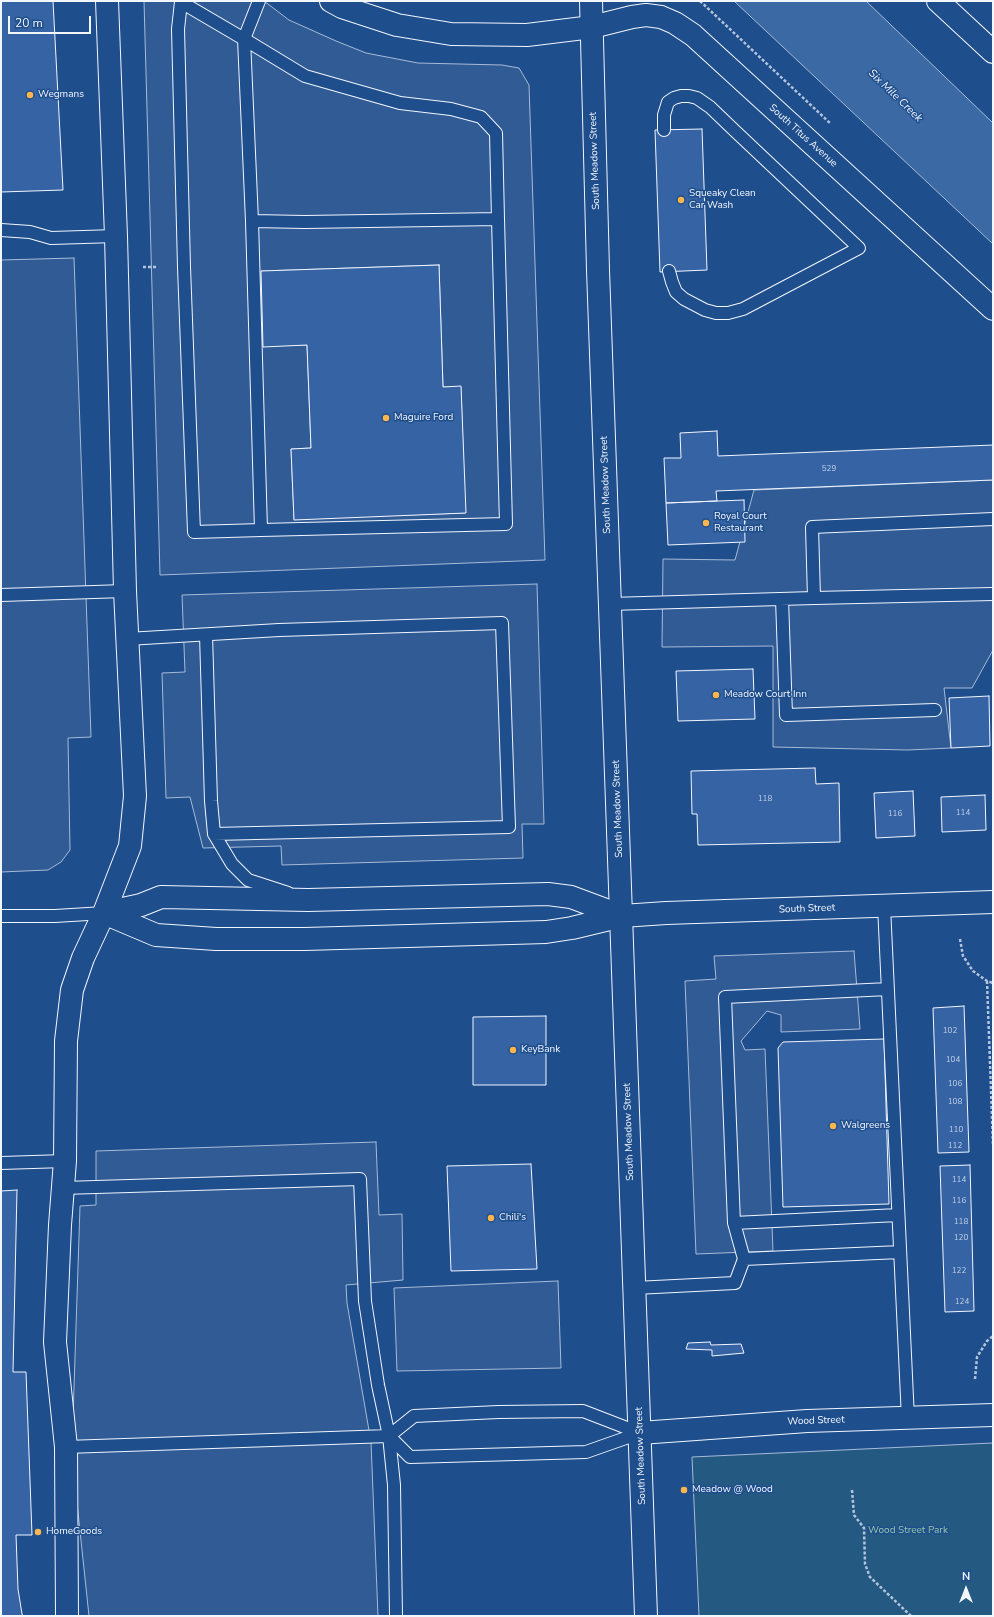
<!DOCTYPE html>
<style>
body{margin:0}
#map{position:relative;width:994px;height:1617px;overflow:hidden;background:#1f4e8c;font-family:"Nunito Sans",sans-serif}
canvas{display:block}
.frame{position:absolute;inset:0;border:2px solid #f2f6ff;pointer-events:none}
.north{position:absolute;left:946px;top:1569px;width:40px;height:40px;-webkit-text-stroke:3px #1f4e8c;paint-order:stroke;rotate:0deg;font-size:11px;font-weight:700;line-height:16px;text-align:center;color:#f2f6ff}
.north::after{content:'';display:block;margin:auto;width:14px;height:18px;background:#f2f6ff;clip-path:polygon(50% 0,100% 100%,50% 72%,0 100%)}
.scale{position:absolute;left:8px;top:16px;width:83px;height:18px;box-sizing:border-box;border:2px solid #f2f6ff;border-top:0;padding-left:5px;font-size:12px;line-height:14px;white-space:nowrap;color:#f2f6ff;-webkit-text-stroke:3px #1f4e8c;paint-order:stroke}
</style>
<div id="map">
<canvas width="994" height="1617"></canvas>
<div class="frame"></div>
<div class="north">N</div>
<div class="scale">20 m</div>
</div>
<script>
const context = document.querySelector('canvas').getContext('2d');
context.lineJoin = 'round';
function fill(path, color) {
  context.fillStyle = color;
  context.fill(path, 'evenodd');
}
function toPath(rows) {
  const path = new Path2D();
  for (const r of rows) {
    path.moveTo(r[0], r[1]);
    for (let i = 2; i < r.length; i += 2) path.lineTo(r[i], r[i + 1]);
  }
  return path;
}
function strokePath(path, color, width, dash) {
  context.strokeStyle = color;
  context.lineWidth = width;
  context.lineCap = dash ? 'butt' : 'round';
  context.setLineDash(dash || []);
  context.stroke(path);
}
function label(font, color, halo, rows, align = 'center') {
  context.font = font + ' "Nunito Sans",sans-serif';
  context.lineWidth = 3;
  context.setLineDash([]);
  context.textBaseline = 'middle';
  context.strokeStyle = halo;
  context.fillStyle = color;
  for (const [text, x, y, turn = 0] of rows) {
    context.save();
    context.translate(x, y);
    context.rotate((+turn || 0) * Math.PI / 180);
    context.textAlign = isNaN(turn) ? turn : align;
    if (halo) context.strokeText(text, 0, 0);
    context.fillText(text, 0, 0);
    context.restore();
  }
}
const green = toPath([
 [993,1443,993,1616,699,1616,692,1457,993,1443]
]);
fill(green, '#245a82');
strokePath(green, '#a8bbd7', 1);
const parking = toPath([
 [144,1,264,1,289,20,336,41,366,53,418,63,502,65,519,68,529,85,545,560,160,575,144,1],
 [439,265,443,387,461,387,465,513,294,519,291,449,311,448,307,345,263,346,261,271,439,265],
 [74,258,91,737,68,738,70,850,61,862,48,870,1,872,1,260,74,258],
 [993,480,993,650,972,688,944,688,951,748,908,750,773,747,773,646,662,647,663,559,735,560,754,490,993,480],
 [537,584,544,824,522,824,523,858,282,865,281,846,203,848,190,797,166,798,162,673,185,672,182,595,537,584],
 [854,951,860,1029,781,1032,781,1015,767,1011,741,1041,745,1050,765,1049,773,1251,696,1254,685,981,716,979,714,956,854,951],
 [376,1142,379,1215,402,1214,403,1280,346,1285,347,1303,371,1442,378,1616,89,1616,75,1484,73,1418,80,1206,96,1205,96,1151,376,1142],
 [558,1281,561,1368,397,1371,394,1288,558,1281]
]);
fill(parking, '#305b95');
strokePath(parking, '#a8bbd7', 1);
const water = toPath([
 [734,1,866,1,993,123,993,244,734,1]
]);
fill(water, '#3b69a3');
strokePath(water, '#a8bbd7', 1);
const building = toPath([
 [1,1,53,1,63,190,1,192,1,1],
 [702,129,707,270,660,272,655,130,702,129],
 [439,265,443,387,461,386,466,513,294,520,291,449,311,448,307,345,263,347,261,271,439,265],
 [717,431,718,456,993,445,993,480,716,491,717,501,666,503,664,458,681,458,680,433,717,431],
 [744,500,745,542,668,545,666,503,744,500],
 [753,669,755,719,678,721,676,671,753,669],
 [989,696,990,746,951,748,949,698,989,696],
 [815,768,816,784,839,783,840,842,698,845,697,814,692,814,691,771,815,768],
 [913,791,915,836,876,838,874,793,913,791],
 [985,795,986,830,942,832,941,797,985,795],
 [964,1006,969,1152,938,1153,933,1008,964,1006],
 [546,1016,546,1085,473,1085,473,1017,546,1016],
 [884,1039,889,1204,783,1207,778,1048,783,1042,884,1039],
 [531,1164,537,1269,451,1271,447,1166,531,1164],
 [970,1165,974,1311,945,1312,940,1166,970,1165],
 [17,1190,13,1372,26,1372,32,1535,16,1535,18,1589,22,1614,23,1616,1,1616,1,1191,17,1190],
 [710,1342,711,1345,741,1344,744,1353,712,1356,712,1350,686,1349,688,1343,710,1342]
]);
fill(building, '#3563a3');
strokePath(building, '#f2f6ff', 1);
const service = toPath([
 [259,1,244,39,252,221,305,222,498,219,496,133,481,117,451,109,400,103,305,76,244,39,181,2,178,29,184,267,194,532,261,530],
 [664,130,664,115,668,102,674,98,681,96,689,96,697,98,710,107,735,131,859,248,743,309,728,313,716,313,705,310,684,299,676,292,672,282,669,271],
 [252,221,261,530,506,524,498,219],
 [1,230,30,232,51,238,116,236],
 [1,595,125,591],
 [814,598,812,527,993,519],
 [782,599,786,715,935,710],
 [610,604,814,598,993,594],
 [206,635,211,801,214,834,232,864,248,880,288,893],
 [127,639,279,630,502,623,509,827,214,834],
 [884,906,908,1419],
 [1,916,55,916,104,913],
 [888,989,725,997,734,1223,744,1259,900,1252],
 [1,1163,65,1161],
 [63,1188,360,1179,365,1301,378,1385,389,1436,394,1485,396,1616],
 [734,1223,898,1215],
 [635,1288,735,1283,744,1259],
 [389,1436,410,1457,586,1452,640,1433],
 [66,1447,389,1436,414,1416,498,1412,583,1411,640,1433]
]);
const minor = toPath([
 [331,1,342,7,397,25,451,34,527,35,592,27,632,17,646,15,661,17,675,23,693,35,993,309],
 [938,1,993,52],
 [104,913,156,935,216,939,305,939,546,932,572,928,622,916,666,913,993,902],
 [104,913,141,905,161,897,308,900,548,894,571,897,622,916],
 [640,1433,807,1421,993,1415],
 [67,1616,66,1447,55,1342,60,1225,65,1161,66,1041,72,990,83,958,104,913,130,846,135,796,125,591,116,236,107,1]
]);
const trunk = toPath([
 [591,1,598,270,646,1616]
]);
strokePath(service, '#f2f6ff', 14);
strokePath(minor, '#f2f6ff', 24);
strokePath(trunk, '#f2f6ff', 24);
strokePath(toPath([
 [700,1,831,124],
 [143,267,158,267],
 [960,939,963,956,973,971,987,981,993,983],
 [987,981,993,1145],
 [975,1379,977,1357,987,1341,993,1336],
 [852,1490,854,1515,864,1528,865,1564,870,1577,911,1616]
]), '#b3c4dc', 2.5, [3, 2]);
strokePath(service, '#1f4e8c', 12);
strokePath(minor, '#1f4e8c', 22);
strokePath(trunk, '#1f4e8c', 22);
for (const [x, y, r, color] of [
 [30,95,4,"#ffb74d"],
 [681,200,4,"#ffb74d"],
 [386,418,4,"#ffb74d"],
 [706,523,4,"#ffb74d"],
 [716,695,4,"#ffb74d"],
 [513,1050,4,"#ffb74d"],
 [833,1126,4,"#ffb74d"],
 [491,1218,4,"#ffb74d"],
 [684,1490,4,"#ffb74d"],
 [38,1532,4,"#ffb74d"]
]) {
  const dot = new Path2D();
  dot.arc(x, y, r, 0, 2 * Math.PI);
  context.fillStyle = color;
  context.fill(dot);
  strokePath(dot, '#1f4e8c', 1.5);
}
label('8px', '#c3d1e8', null, [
 ["529",829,469],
 ["118",765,799],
 ["114",963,813],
 ["116",895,814],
 ["102",950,1031],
 ["104",953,1060],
 ["106",955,1084],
 ["108",955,1102],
 ["110",956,1130],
 ["112",955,1146],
 ["114",959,1180],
 ["116",959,1201],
 ["118",961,1222],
 ["120",961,1238],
 ["122",959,1271],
 ["124",962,1302]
]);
label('10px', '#f2f6ff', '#1f4e8c', [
 ["Wegmans",38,95],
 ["Squeaky Clean",689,194],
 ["Car Wash",689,206],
 ["Maguire Ford",394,418],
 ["Royal Court",714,517],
 ["Restaurant",714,529],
 ["Meadow Court Inn",724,695],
 ["KeyBank",521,1050],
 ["Walgreens",841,1126],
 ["Chili's",499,1218],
 ["Meadow @ Wood",692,1490],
 ["HomeGoods",46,1532]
], 'left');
label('10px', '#f2f6ff', '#1f4e8c', [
 ["South Titus Avenue",803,136,42],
 ["South Meadow Street",595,161,-92],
 ["South Meadow Street",606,485,-92],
 ["South Meadow Street",618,809,-92],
 ["South Street",807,909,-2],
 ["South Meadow Street",629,1132,-92],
 ["Wood Street",816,1421,-2],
 ["South Meadow Street",641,1456,-92]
]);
label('10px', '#97c8a6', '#1f4e8c', [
 ["Wood Street Park",908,1531]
]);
label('italic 11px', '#f2f6ff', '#1f4e8c', [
 ["Six Mile Creek",895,96,44]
]);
</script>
